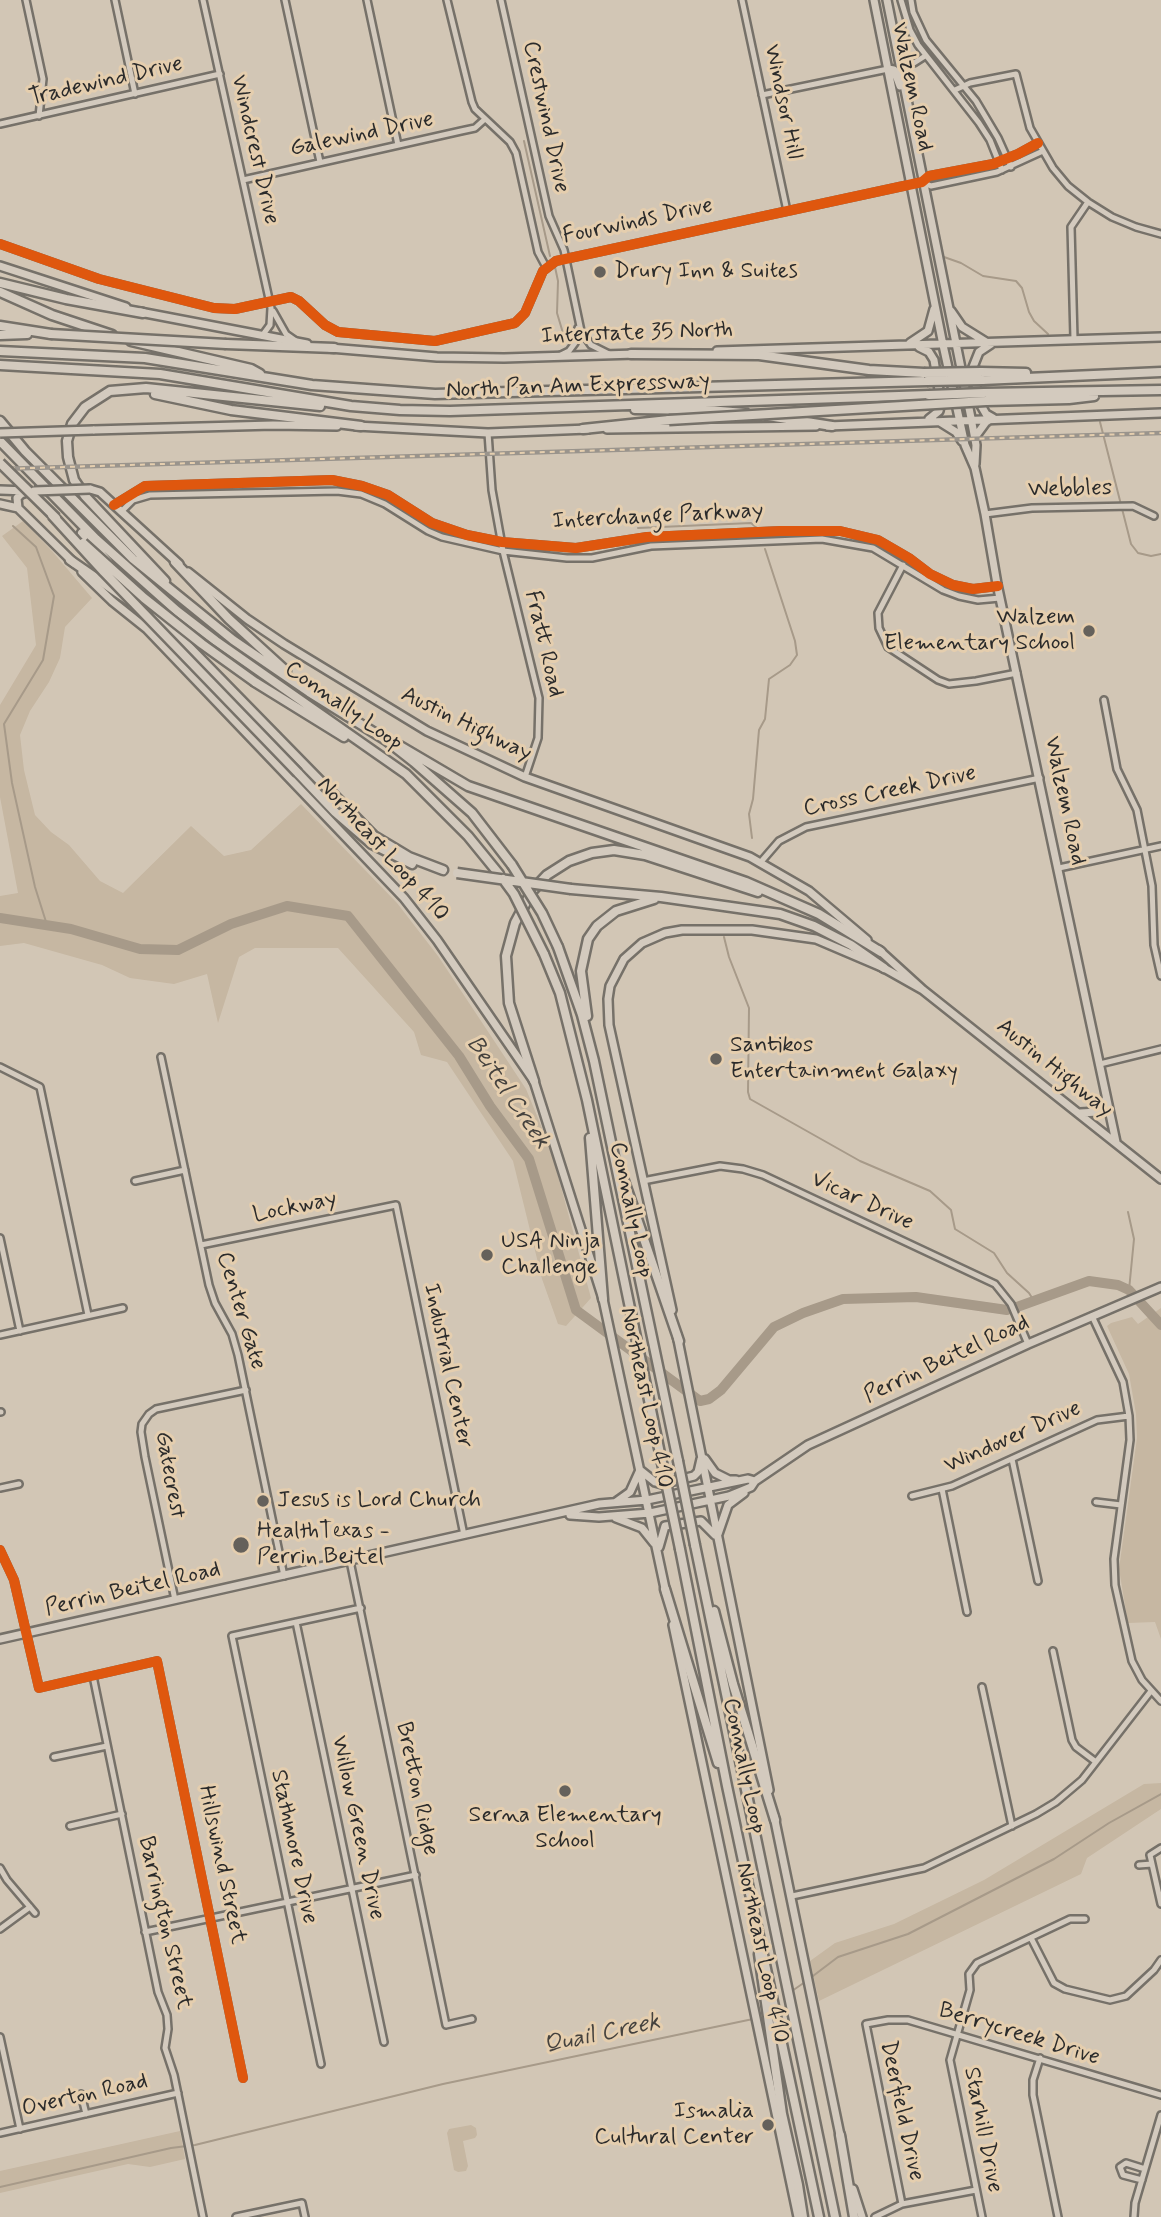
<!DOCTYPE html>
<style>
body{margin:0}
canvas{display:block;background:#d2c6b5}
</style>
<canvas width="1161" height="2217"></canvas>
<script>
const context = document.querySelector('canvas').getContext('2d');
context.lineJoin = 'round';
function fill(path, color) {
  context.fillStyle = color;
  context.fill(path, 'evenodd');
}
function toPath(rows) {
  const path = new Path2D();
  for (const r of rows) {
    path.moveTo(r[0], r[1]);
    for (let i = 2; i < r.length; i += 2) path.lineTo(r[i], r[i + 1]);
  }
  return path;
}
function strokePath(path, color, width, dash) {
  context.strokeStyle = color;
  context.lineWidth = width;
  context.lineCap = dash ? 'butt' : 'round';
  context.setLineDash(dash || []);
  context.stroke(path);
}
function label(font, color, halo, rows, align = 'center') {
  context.font = font + ' Mynerve,sans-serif';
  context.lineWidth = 6;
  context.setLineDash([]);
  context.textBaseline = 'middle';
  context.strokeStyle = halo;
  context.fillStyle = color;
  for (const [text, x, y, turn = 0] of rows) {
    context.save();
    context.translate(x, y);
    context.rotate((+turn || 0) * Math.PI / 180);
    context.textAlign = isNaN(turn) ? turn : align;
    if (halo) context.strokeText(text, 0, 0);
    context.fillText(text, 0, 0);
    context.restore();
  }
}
fill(toPath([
 [23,521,52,551,92,598,65,627,60,658,49,682,30,711,20,735,24,770,35,815,51,832,69,845,100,881,123,893,191,826,224,856,251,850,301,804,397,903,438,956,526,1089,551,1150,591,1298,566,1326,558,1324,542,1279,513,1161,447,1062,421,1055,414,1032,338,948,255,948,239,957,218,1023,207,974,174,984,130,978,102,965,24,943,0,946,0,896,18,893,0,797,0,705,36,645,27,568,2,536],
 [1161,1308,1161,1639,1155,1622,1128,1623,1119,1569,1137,1438,1136,1414,1129,1374,1107,1326,1111,1323,1132,1317,1138,1324],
 [1161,1783,1161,1809,1087,1858,1081,1874,819,2001,810,1961,835,1943,894,1924,984,1880,1144,1784],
 [471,2125,476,2128,477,2135,475,2138,463,2141,468,2166,466,2171,458,2172,454,2170,447,2133,449,2129],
 [180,2131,185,2159,150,2167,128,2164,0,2193,0,2171]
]), '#c6b7a2');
strokePath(toPath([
 [524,141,550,256],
 [944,257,961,263,983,276,1016,281,1022,288,1029,312,1034,321,1048,334],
 [555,267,558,281,557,313,563,333,570,343],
 [1100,422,1131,544,1138,553,1151,556,1161,554],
 [13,526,36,547,54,596,43,660,4,724,12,783,35,887,47,925],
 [638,528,751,523,758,529],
 [752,838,749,814,753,799,759,730,765,719,769,679,790,665,797,655,795,641,765,549],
 [724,937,729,957,749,1008,748,1092,750,1099,860,1161,930,1191,951,1210,955,1229,994,1253,1007,1273,1029,1293,1034,1301],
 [1128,1212,1134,1239,1129,1290],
 [809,1979,838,1957,908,1934,1054,1859,1109,1823,1161,1794],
 [792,1991,805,1982],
 [0,2187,171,2148,195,2145,443,2084,753,2019]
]), '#a79a89', 2);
strokePath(toPath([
 [0,918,71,929,140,949,178,950,231,924,287,906,348,916,459,1056,490,1106,529,1159,576,1310,700,1401,709,1399,721,1390,774,1327,803,1313,843,1299,916,1297,1007,1310],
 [1017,1307,1089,1281,1118,1285,1129,1290,1161,1325]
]), '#a79a89', 10);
const minor = toPath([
 [26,0,43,79,39,116],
 [115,0,135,94],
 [203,0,271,308,270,325,262,336],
 [285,0,320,162],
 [367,0,398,145],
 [447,0,472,102,475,109,510,142,516,153,538,252,546,267],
 [501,0,549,216,564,250,581,331,591,345,609,354],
 [742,0,787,211],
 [901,0,910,30,918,45,979,123,990,140,1002,170],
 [911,0,913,12,926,40,976,101,998,138,1011,167],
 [899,58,914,63,925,56],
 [955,90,970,83,1016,74,1030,128,1053,168,1068,186,1088,202,1112,217,1136,227,1161,234],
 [762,95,888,69],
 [0,124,220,74],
 [243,180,461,131,475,128,485,119],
 [922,182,931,186,997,172,1043,151],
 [0,244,99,279,214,308,235,309,291,297,299,301,325,325,338,332,435,341,515,323,525,313,543,271,556,261,922,182,929,176,993,164,1018,154,1038,143],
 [273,311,286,334,296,341],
 [1074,339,1071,227,1088,202],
 [559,356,569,351,575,343,578,328],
 [488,433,492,490,503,551,539,698,538,738,525,777],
 [114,505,145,486,332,480,362,486,388,495,432,523,467,535,502,542,576,548,647,537,781,531,840,531,878,540,909,558,930,574,953,585,973,589,998,586],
 [121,512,133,500,150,495,337,491,361,494,385,504,428,531,442,537,503,551,567,558,592,558,651,546,822,539,873,548,943,590,959,596,978,600,1000,598],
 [985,514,1032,508,1133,506,1154,516],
 [903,565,878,613,879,628,888,647,938,680,949,684,976,681,1017,673],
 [1104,700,1117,769,1137,810,1152,886,1154,945,1161,976],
 [760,863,779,841,806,827,1040,778],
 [1059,868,1161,846],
 [161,1057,209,1285,215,1303,232,1334,238,1355,284,1576],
 [1100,1064,1161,1049],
 [0,1067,40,1087,88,1315],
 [135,1181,185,1170],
 [643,1181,720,1166,743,1169,763,1175,995,1284,1011,1304,1028,1344],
 [0,1238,20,1331],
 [201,1245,396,1205,464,1535],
 [1092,1316,1123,1382,1129,1416,1130,1440,1114,1559,1115,1585,1132,1661,1142,1680,1161,1701],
 [0,1335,123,1308],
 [0,1412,1,1412],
 [1012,1459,1038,1581],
 [0,1488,19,1484],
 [942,1489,967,1612],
 [912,1496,952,1486,1097,1420,1129,1416],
 [1096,1502,1121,1505],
 [0,1550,14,1580,39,1688,157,1661,243,2078],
 [350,1561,446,2025,472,2019],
 [175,1600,145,1457,141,1432,142,1424,149,1414,156,1409,246,1390],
 [296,1622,384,2042],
 [1053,1651,1072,1740,1076,1747,1096,1762],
 [93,1676,158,1992,167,2015,168,2029,165,2048,174,2075,203,2217],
 [982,1687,1012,1826],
 [54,1757,107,1746],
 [70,1826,122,1814],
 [1161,1848,1150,1855,1161,1904],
 [1139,1865,1152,1864],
 [0,1868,7,1880,35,1913],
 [792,1896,924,1868,1036,1814,1056,1802,1082,1780,1151,1691],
 [0,1929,30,1907],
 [145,1932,416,1875],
 [1031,1938,1054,1983,1065,1989,1110,2000,1126,1996,1154,1970,1161,1960],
 [0,2037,20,2129],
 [1040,2058,1033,2080,1033,2095,1058,2217],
 [321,2064,232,1636,361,1608],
 [81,2094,86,2114],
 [0,2133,178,2093],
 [1142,2180,1123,2175,1120,2167,1126,2163,1145,2169],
 [902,2204,866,2024,888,2020,908,2020,1161,2095],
 [236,2217,302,2203,305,2217],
 [875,2217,902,2204,976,2190],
 [982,2217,950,2060,970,1990,969,1974,977,1963,1070,1919,1085,1919],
 [1134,2217,1135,2203,1161,2115]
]);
const major = toPath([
 [874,0,943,345,965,445,975,468,985,514,997,584,1116,1142],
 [887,0,971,418,976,445,975,464],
 [888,69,894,70,900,86],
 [0,266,126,307],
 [951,311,962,327,986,342],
 [140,312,307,344],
 [910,343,928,331,934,309],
 [919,347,929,352,934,360,941,402,939,411,929,419],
 [330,348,437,357,504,358,636,354],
 [717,351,1161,337],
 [940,422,956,432,962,441],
 [356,426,488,433,588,429],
 [828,426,1161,413],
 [607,429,816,426],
 [93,430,273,425,337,426],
 [975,437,986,422,993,418,986,414,979,402,973,367,979,352,991,344],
 [90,489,100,492,179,564],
 [0,490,27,491],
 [0,504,18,508,74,563],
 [18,508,17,498,21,494,30,491],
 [82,572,112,601,147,629,404,898,437,940,534,1081,603,1299,666,1593],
 [188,572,247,619,284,644,427,731,525,777,750,857,809,891,867,940],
 [879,950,923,990,1161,1179],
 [1080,1113,1098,1112,1106,1099],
 [672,1310,609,1025,608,999,610,986,624,959,642,943,665,933,682,930,752,930,816,939,884,968,923,990],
 [677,1335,769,1790],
 [705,1459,715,1473,729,1480,736,1480],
 [640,1470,655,1482,662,1484,694,1476,698,1472,701,1459],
 [616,1502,630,1492,640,1470],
 [570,1515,599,1517,650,1513,729,1496,751,1487,755,1481,808,1445,1028,1344,1161,1287],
 [616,1518,642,1528,654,1543],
 [718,1534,728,1505,744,1493],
 [659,1547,665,1526,701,1521,715,1535],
 [673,1625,798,2217],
 [0,1639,599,1504,647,1500,748,1479,755,1481],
 [774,1816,841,2140],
 [853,2189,862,2217]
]);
const highway = toPath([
 [0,283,66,299,143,313],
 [0,292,52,315,112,335],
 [0,326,51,334],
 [0,335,27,334],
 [131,341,251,369,260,374],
 [226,344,334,348],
 [0,351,145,358,312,385,435,394,927,381],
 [631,354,759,355,869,370,924,373],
 [0,365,160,374,351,406,400,410,450,411,929,395],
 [981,372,1026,373],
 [982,380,1161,372],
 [984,393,1161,390],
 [155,394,231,410,361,426],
 [986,401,1069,399,1094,396],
 [635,409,708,410,745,413],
 [768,416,832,426],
 [0,421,25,451,133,559,233,640,309,692,386,740,414,762,472,813,512,865],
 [583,429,669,420],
 [0,441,96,539,177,611,216,641,406,774,468,836,499,874],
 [82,533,108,562],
 [70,560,128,600],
 [175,562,229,619,286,671],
 [165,581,85,496,74,480,68,457,67,441,72,424,85,407,110,391,146,388,320,406],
 [143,600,374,836,409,857,443,870],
 [255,682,344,737],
 [400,746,468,786,746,882,819,914,881,952],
 [298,773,335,812,372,844,412,864],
 [571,889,661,897,780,914,814,926,851,945,884,968],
 [558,947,582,1015,594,1061,678,1461],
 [544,954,560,993,587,1100,662,1463],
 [587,1016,581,971,588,939,597,926,616,911,654,899],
 [534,1081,509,1003,506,956,515,923,532,891,547,875,569,861,592,853,614,850,645,855,758,892],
 [590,1138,603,1299],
 [621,1172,679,1341],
 [695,1545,835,2217],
 [680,1549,727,1786,819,2217],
 [665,1589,718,1763],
 [714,1611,733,1684,775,1820],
 [759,1954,782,2114,798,2185,803,2217],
 [840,2135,854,2217]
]);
strokePath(minor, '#767169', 10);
strokePath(major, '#767169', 12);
strokePath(highway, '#767169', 13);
strokePath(minor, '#d3cabe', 5);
strokePath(major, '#d3cabe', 7);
strokePath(highway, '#d3cabe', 8);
const rail = toPath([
 [0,469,1161,433]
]);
strokePath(rail, '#9a948c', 4.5);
strokePath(rail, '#e5ceae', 2, [5]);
const majorBridge = toPath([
 [0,433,93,430],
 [34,491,90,489]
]);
const highwayBridge = toPath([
 [51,334,226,344],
 [924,373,981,372],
 [927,381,982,380],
 [929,395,984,393],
 [669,420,986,401],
 [0,463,56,518],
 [52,515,104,572,298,773],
 [83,543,144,598,202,644,255,682],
 [512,865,542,913,558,947],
 [457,873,571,889],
 [503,879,514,894,544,954],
 [678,1461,695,1545],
 [662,1463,680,1549]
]);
strokePath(majorBridge, '#767169', 12, []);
strokePath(highwayBridge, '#767169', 13, []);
strokePath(majorBridge, '#d3cabe', 7);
strokePath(highwayBridge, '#d3cabe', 8);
strokePath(toPath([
 [0,244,99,279,214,308,235,309,291,297,299,301,325,325,338,332,435,341,515,323,525,313,543,271,556,261,922,182,929,176,993,164,1018,154,1038,143],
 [114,505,145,486,332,480,362,486,388,495,432,523,467,535,502,542,576,548,647,537,781,531,840,531,878,540,909,558,930,574,953,585,973,589,998,586],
 [0,1550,14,1580,39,1688,157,1661,243,2078]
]), '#df570e', 10);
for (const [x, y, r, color] of [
 [600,272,7,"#65615b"],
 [1089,631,7,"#65615b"],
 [716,1059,7,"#65615b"],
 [487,1255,7,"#65615b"],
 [263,1501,7,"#65615b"],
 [241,1545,9,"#65615b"],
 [565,1791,7,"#65615b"],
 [768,2125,7,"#65615b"]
]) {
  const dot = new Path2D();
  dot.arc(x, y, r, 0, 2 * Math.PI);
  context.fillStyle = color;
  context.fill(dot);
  strokePath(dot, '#e5ceae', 2.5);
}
label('23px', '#2b2b2b', '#e5ceae', [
 ["Tradewind Drive",106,82,-13],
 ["Walzem Road",911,87,78],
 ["Windsor Hill",782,102,78],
 ["Crestwind Drive",545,117,78],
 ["Galewind Drive",362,135,-12],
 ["Windcrest Drive",254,150,77],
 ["Fourwinds Drive",638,222,-12],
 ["Interstate 35 North",637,334,-2],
 ["North Pan Am Expressway",578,387,-2],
 ["Webbles",1070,490,-1],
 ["Interchange Parkway",658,517,-3],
 ["Fratt Road",543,644,77],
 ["Connally Loop",343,707,35],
 ["Austin Highway",466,725,26],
 ["Cross Creek Drive",890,792,-12],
 ["Walzem Road",1064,801,78],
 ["Northeast Loop 410",382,850,48],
 ["Austin Highway",1054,1069,39],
 ["Vicar Drive",862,1202,25],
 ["Lockway",295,1208,-12],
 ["Connally Loop",630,1210,78],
 ["Center Gate",240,1311,73],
 ["Perrin Beitel Road",947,1360,-25],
 ["Industrial Center",447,1366,78],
 ["Northeast Loop 410",645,1398,78],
 ["Windover Drive",1013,1438,-24],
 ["Gatecrest",169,1475,80],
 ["Perrin Beitel Road",133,1590,-13],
 ["Connally Loop",743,1766,78],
 ["Bretton Ridge",416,1789,78],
 ["Willow Green Drive",357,1828,78],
 ["Stathmore Drive",293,1847,78],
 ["Hillswind Street",221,1865,78],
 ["Barrington Street",164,1923,77],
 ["Northeast Loop 410",761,1953,78],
 ["Berrycreek Drive",1019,2035,17],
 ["Overton Road",85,2096,-13],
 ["Deerfield Drive",901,2111,78],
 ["Starhill Drive",982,2130,79]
]);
label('23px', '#2b2b2b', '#e5ceae', [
 ["Drury Inn & Suites",614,272],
 ["Walzem",1075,618,"right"],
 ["Elementary School",1075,644,"right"],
 ["Santikos",730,1046],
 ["Entertainment Galaxy",730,1072],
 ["USA Ninja",501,1242],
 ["Challenge",501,1268],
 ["Jesus is Lord Church",277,1501],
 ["HealthTexas -",257,1532],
 ["Perrin Beitel",257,1558],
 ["Serna Elementary",565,1816,"center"],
 ["School",565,1842,"center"],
 ["Ismalia",754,2112,"right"],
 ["Cultural Center",754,2138,"right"]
], 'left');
label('italic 24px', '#45423e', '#e5ceae', [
 ["Beitel Creek",507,1093,56],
 ["Quail Creek",602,2035,-12]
]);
</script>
